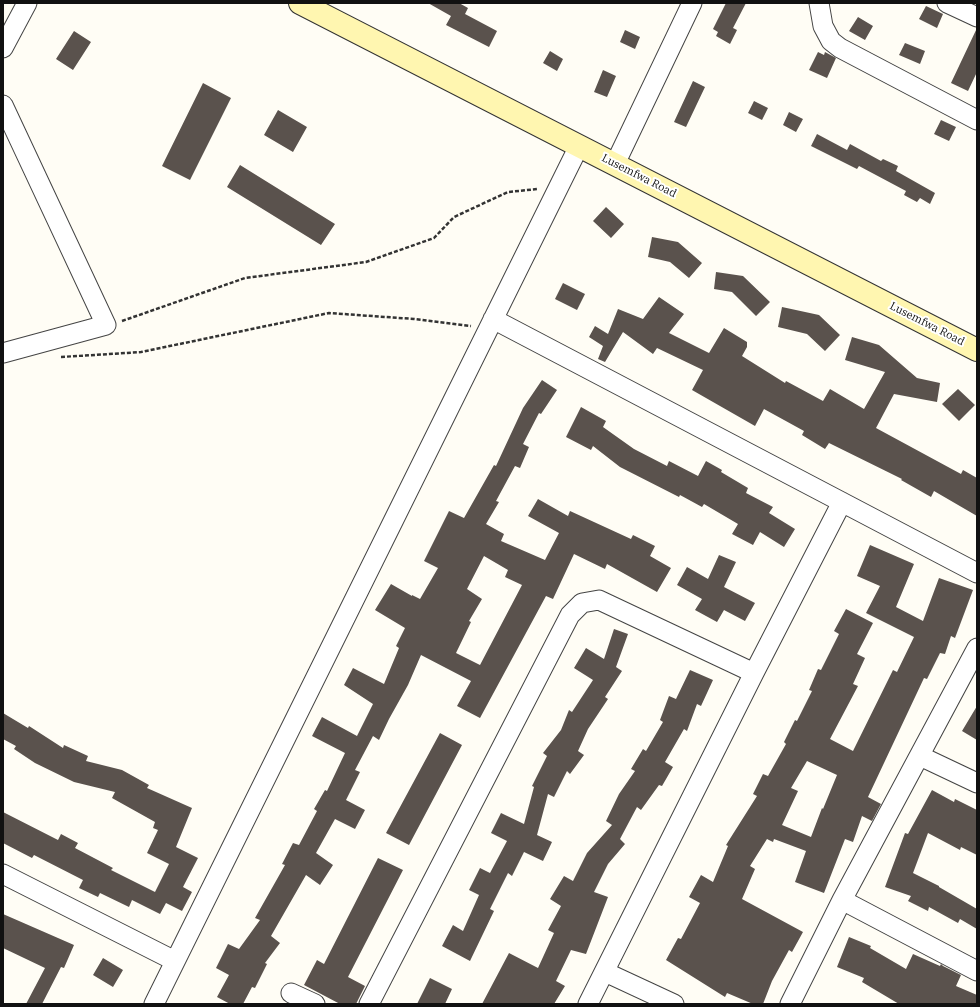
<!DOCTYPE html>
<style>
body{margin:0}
#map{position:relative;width:980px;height:1007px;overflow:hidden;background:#fffdf5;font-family:"IBM Plex Serif",serif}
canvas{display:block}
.frame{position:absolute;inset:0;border:4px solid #111;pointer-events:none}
</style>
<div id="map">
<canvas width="980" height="1007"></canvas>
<div class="frame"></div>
</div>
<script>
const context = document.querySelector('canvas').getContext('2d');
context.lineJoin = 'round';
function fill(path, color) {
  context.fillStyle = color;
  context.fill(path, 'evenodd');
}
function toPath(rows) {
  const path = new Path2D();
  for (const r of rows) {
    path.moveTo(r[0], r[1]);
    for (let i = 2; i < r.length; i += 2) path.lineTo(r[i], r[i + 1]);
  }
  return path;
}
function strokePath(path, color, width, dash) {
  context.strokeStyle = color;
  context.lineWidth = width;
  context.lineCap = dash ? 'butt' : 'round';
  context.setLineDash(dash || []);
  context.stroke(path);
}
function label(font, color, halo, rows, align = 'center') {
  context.font = font + ' "IBM Plex Serif",serif';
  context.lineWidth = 4;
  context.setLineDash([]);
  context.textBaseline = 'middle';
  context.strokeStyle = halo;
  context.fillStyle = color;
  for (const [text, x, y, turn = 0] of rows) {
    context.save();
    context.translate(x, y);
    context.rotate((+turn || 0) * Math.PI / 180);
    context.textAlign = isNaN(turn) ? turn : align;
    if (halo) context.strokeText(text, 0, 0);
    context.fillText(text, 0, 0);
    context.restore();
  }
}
fill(toPath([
 [428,3,459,3,468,8,465,14,497,31,489,47,446,25,451,16],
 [726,3,746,3,733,28,737,30,730,44,716,36,718,32,713,29],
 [926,6,943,14,937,28,919,19],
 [858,17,873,26,865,40,849,31],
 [977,28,977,72,968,91,951,83],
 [625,30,640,37,635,49,620,42],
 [74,31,91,42,73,70,56,59],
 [905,43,925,51,920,64,899,55],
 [550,51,563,59,557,71,543,63],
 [818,52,824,55,825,52,836,58,827,78,809,70],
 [603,70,616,76,607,97,594,92],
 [693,81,705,87,686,127,674,122],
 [203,83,231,98,190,180,162,166],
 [754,101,768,108,762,120,748,113],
 [278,110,307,127,293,152,264,135],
 [789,112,803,119,796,132,783,125],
 [941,120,956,127,949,141,934,134],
 [817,134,847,150,850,144,881,161,883,159,898,166,896,171,935,193,930,204,920,198,917,202,904,195,906,191,859,166,857,169,811,146],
 [240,165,335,224,321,245,227,187],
 [606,207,624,224,611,238,593,221],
 [652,237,678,242,702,263,689,278,670,262,648,257],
 [716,272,743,276,770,302,756,316,732,292,714,289],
 [563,283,585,294,577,310,555,299],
 [659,297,684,314,669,333,709,353,724,328,747,342,747,347,742,356,785,383,786,381,823,401,830,389,864,409,885,372,845,360,852,337,879,345,917,378,940,383,937,402,894,394,876,428,961,474,963,470,977,478,977,516,934,491,931,497,901,480,902,479,829,443,825,449,802,435,804,431,764,409,755,426,692,390,703,370,657,348,653,354,623,332,605,362,598,359,603,346,589,337,595,326,608,334,618,309,643,319],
 [782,307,819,315,840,335,825,351,807,334,778,327],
 [542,380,557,390,541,414,539,413,523,444,529,447,520,468,515,466,496,501,499,502,486,524,504,534,501,541,545,560,559,533,528,516,538,499,568,516,570,511,631,539,633,535,655,546,650,556,671,568,657,592,607,564,605,569,574,554,553,599,546,596,480,718,457,706,471,681,421,655,408,685,389,719,379,740,373,736,355,770,360,772,346,800,365,810,355,829,335,819,316,853,333,865,320,885,306,875,271,936,280,943,265,963,267,964,255,988,252,987,243,1004,230,1004,217,997,229,975,216,968,228,944,239,949,260,920,255,918,285,865,282,864,293,843,299,845,317,811,314,809,325,790,327,791,345,753,312,736,322,717,357,736,373,704,344,685,353,668,384,684,399,648,396,646,405,628,375,610,391,584,412,596,412,595,420,599,438,568,424,561,449,511,464,518,494,465,496,466,523,408],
 [484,556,508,570,505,577,522,585,480,665,456,653,471,622,469,621,482,599,467,589],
 [958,389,975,405,959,421,942,404],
 [581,407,606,421,603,427,634,449,667,466,669,461,698,476,706,461,722,470,721,472,748,488,746,493,773,507,769,513,795,529,784,547,760,532,753,545,732,534,738,524,704,504,702,507,680,495,679,497,620,467,593,446,591,450,566,437],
 [870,545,914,564,896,607,923,621,939,578,973,590,955,638,951,636,945,654,940,653,927,679,924,678,868,797,881,804,872,821,862,816,853,842,845,839,824,893,795,882,806,851,774,839,773,842,767,839,750,866,755,869,742,899,803,932,792,952,789,950,772,981,763,1004,753,1004,727,993,725,997,666,960,678,938,681,939,700,903,689,897,701,875,713,882,728,846,726,845,757,796,753,794,763,774,768,776,786,744,784,742,795,720,797,721,812,691,809,690,818,669,821,670,839,634,834,631,846,609,873,623,857,654,865,658,853,684,858,686,830,739,853,751,893,670,897,672,914,637,866,613,880,586,857,576],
 [807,761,837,775,823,809,822,808,811,837,782,825,798,791,791,788],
 [719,555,736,562,724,587,755,603,745,621,724,610,717,622,695,610,702,599,677,585,687,567,708,579],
 [614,629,628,634,616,667,622,671,605,697,608,699,588,729,578,751,584,755,570,774,567,771,554,797,548,794,537,835,552,842,543,861,524,852,512,876,508,873,490,909,494,911,470,961,442,946,453,925,463,931,479,895,469,890,480,868,490,873,507,841,491,833,501,813,524,824,534,787,532,786,547,756,543,753,561,730,569,710,572,712,593,680,574,668,586,648,604,659],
 [690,670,713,680,701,706,697,704,687,731,684,729,665,762,673,767,662,786,659,785,641,810,637,807,620,839,625,844,608,864,594,892,608,897,586,954,571,950,556,981,565,986,554,1004,482,1004,509,953,538,968,554,933,548,930,561,906,550,899,564,876,573,881,587,853,612,825,606,821,619,794,635,771,631,769,643,749,646,751,663,722,660,720,669,696,676,699],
 [977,706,977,740,962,731],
 [3,713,28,728,29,726,63,748,64,745,88,756,86,761,122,770,149,785,147,788,192,808,176,847,198,858,183,887,192,892,182,911,166,903,160,914,132,900,129,907,100,893,98,897,79,888,83,880,34,855,32,858,3,843,3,812,58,840,61,834,78,843,75,848,113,868,111,870,155,892,169,864,147,853,158,830,153,828,155,822,112,798,115,792,74,782,35,763,14,749,16,746,3,739],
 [440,733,462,745,409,845,386,833],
 [932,790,954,802,955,799,977,810,977,855,961,847,960,850,928,833,913,873,939,886,939,887,977,909,977,929,960,919,958,923,929,907,928,911,908,901,911,896,885,887,905,833,908,834],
 [378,858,403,870,348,977,365,986,356,1004,340,1004,304,985,317,960,324,964],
 [3,914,74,945,64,968,61,967,42,1004,26,1004,45,968,3,948],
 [849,937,871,946,870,948,906,969,913,954,940,966,941,964,943,966,961,975,956,986,977,995,977,1004,899,1004,862,982,864,978,837,967],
 [103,958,123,970,113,987,93,975],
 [430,978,452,989,445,1004,417,1004]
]), '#5a524d');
const street = toPath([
 [819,3,823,26,831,41,840,48,977,120],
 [947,3,977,17],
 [3,48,27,3],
 [3,105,106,325,3,353],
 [615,164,692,3],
 [493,319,977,573],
 [920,756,977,783],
 [3,874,175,961],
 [842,900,977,971],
 [605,972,674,1004],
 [291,993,315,1004],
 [154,1004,579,146],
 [369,1004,570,615,582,603,599,600,754,673],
 [588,1004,754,673,842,502],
 [790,1004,842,900,977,648]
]);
const secondary = toPath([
 [300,3,977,350]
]);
strokePath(street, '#444', 21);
strokePath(secondary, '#333', 24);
strokePath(toPath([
 [122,321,245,278,366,262,434,238,454,217,508,192,538,189],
 [61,357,141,352,329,313,414,319,471,326]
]), '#333', 2.5, [4, 2]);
strokePath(street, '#fff', 19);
strokePath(secondary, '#fff6b0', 22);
label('11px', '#111', '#fff', [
 ["Lusemfwa Road",639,176,27],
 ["Lusemfwa Road",927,324,27]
]);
</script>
